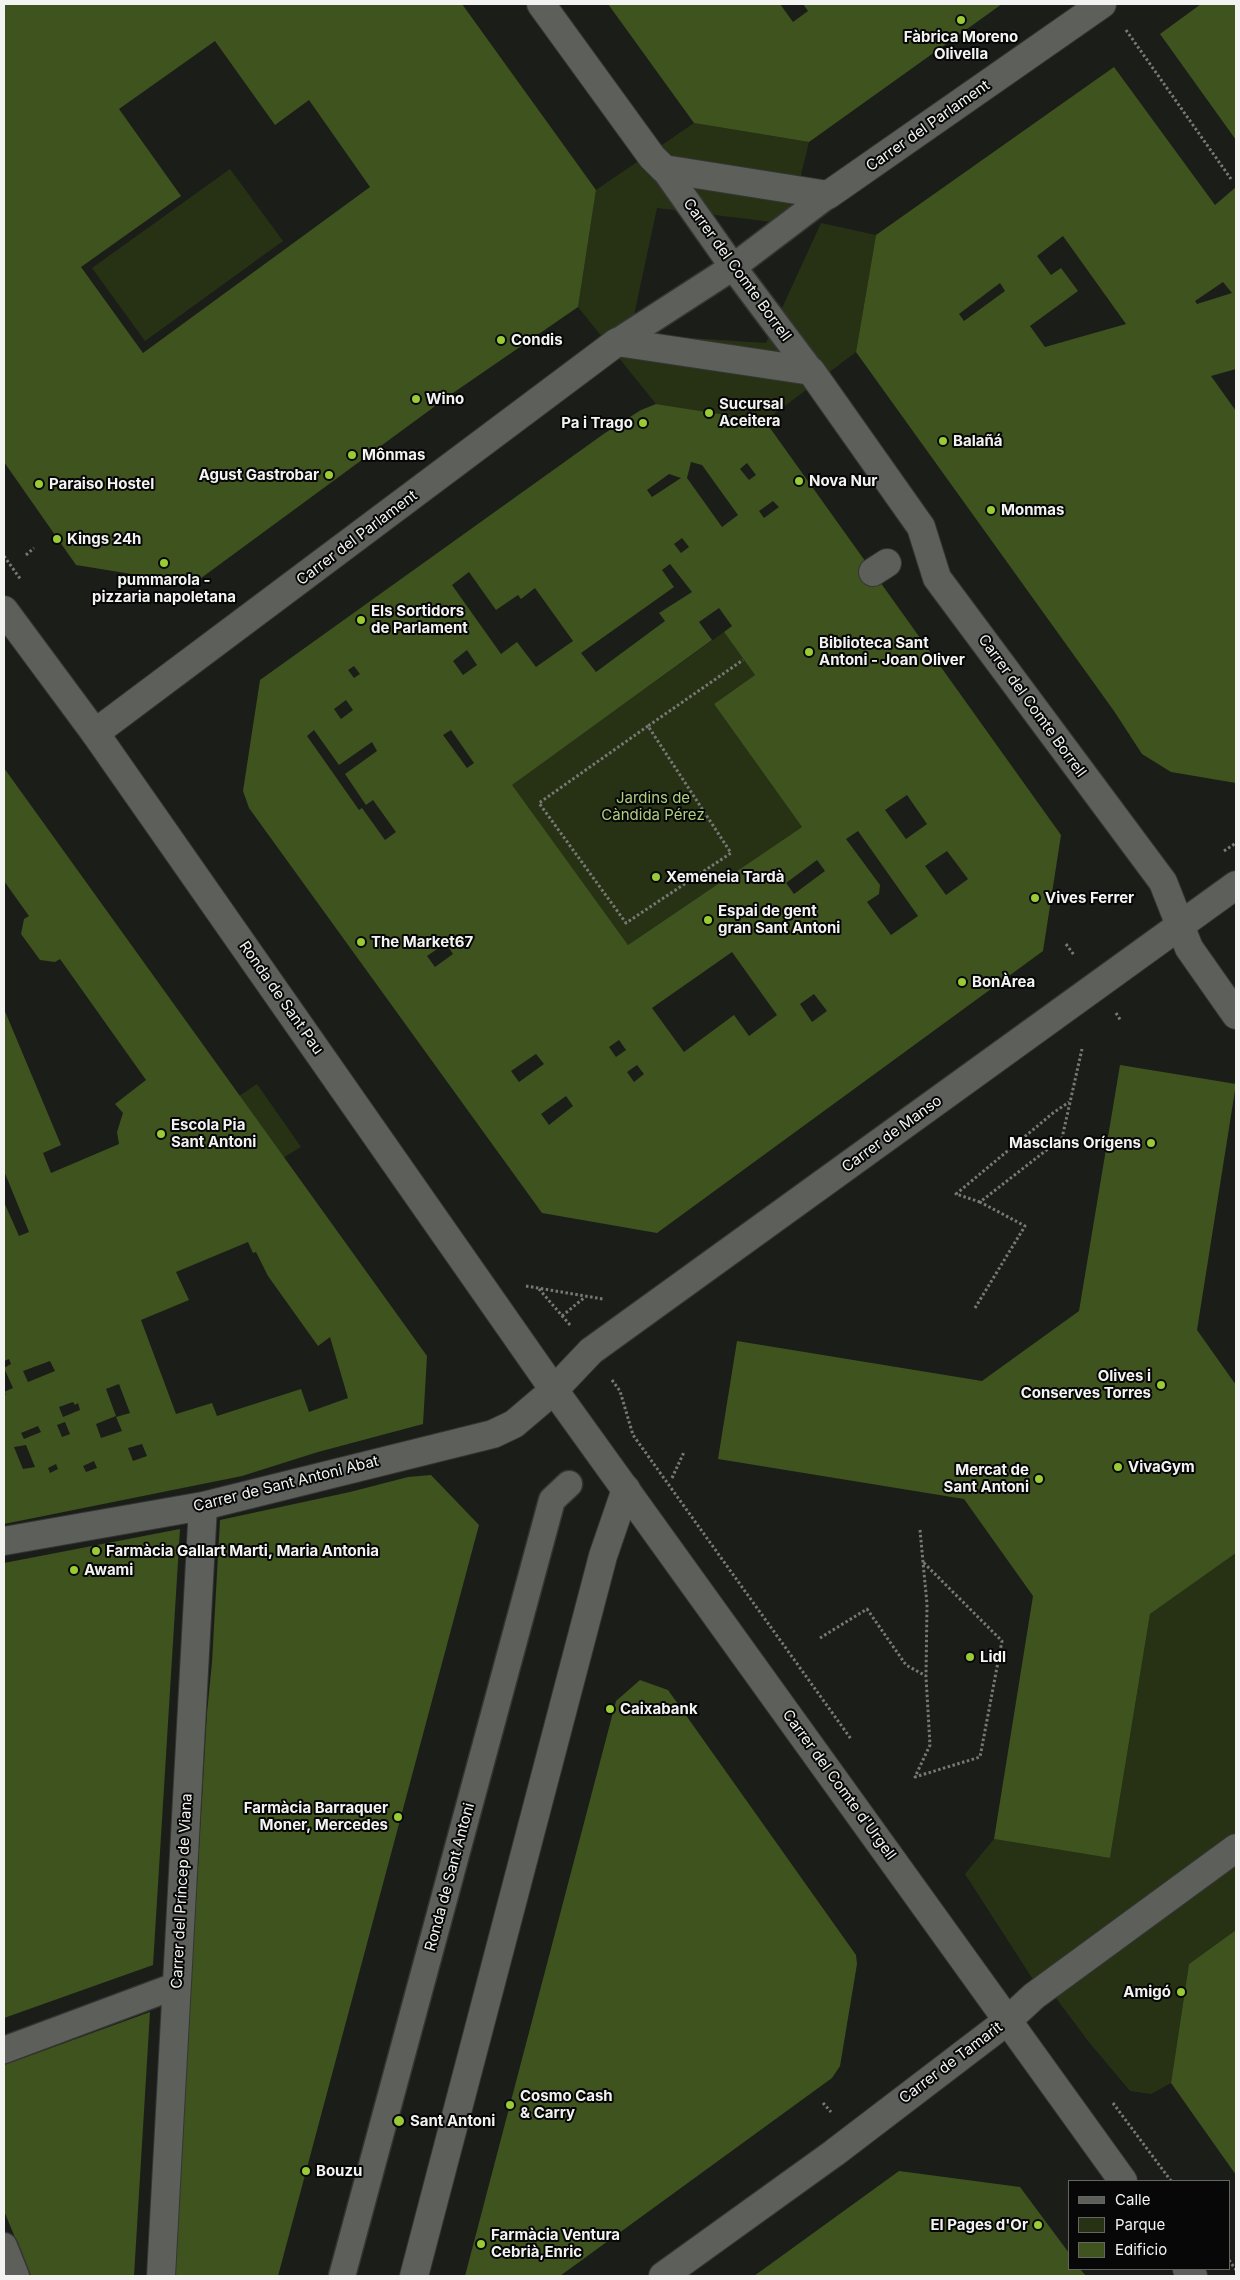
<!DOCTYPE html>
<meta charset="utf-8">
<style>
body{margin:0}
#map{position:relative;width:1240px;height:2280px;overflow:hidden;background:#1b1d19;font-family:Inter,sans-serif}
canvas{display:block}
.frame{position:absolute;inset:0;border:5px solid #f3f4f2;pointer-events:none}
.legend{position:absolute;left:1068px;top:2180px;width:162px;height:90px;box-sizing:border-box;background:#060706;border:1px solid #656664;margin:0;padding:6px 9px;list-style:none;font-size:15px;color:#f3f4f2}
.legend li{display:flex;align-items:center;gap:10px;height:25px}
.legend b{width:25px;border:1px solid #656664}
</style>
<div id="map">
<canvas width="1240" height="2280"></canvas>
<div class="frame"></div>
<ul class="legend">
<li><b style="height:6px;background:#5d5f5a"></b>Calle</li>
<li><b style="height:14px;background:#273215"></b>Parque</li>
<li><b style="height:14px;background:#3f531e"></b>Edificio</li>
</ul>
</div>
<script>
const context = document.querySelector('canvas').getContext('2d');
context.lineJoin = 'round';
function fill(path, color) {
  context.fillStyle = color;
  context.fill(path, 'evenodd');
}
function toPath(rows) {
  const path = new Path2D();
  for (const r of rows) {
    path.moveTo(r[0], r[1]);
    for (let i = 2; i < r.length; i += 2) path.lineTo(r[i], r[i + 1]);
  }
  return path;
}
function strokePath(path, color, width, dash) {
  context.strokeStyle = color;
  context.lineWidth = width;
  context.lineCap = dash ? 'butt' : 'round';
  context.setLineDash(dash || []);
  context.stroke(path);
}
function label(font, color, halo, rows, align = 'center') {
  context.font = font + ' Inter,sans-serif';
  context.lineWidth = 4;
  context.setLineDash([]);
  context.textBaseline = 'middle';
  context.strokeStyle = halo;
  context.fillStyle = color;
  for (const [text, x, y, turn = 0] of rows) {
    context.save();
    context.translate(x, y);
    context.rotate((+turn || 0) * Math.PI / 180);
    context.textAlign = isNaN(turn) ? turn : align;
    if (halo) context.strokeText(text, 0, 0);
    context.fillText(text, 0, 0);
    context.restore();
  }
}
fill(toPath([
 [694,123,809,142,789,224,657,208,630,334,766,343,821,223,876,235,856,352,765,421,656,404,578,307,596,190],
 [230,169,283,241,145,341,92,268],
 [724,632,755,675,714,704,802,827,628,945,511,785],
 [257,1084,301,1147,283,1158,239,1096],
 [1236,1553,1236,1930,1189,1964,1171,2083,1151,2094,1130,2091,1088,2041,1047,1986,1032,1978,965,1874,994,1839,1110,1858,1150,1614]
]), '#273215');
fill(toPath([
 [4,4,462,4,596,190,578,307,453,393,193,584,76,565,4,462],
 [215,41,275,125,309,100,370,187,143,353,81,267,181,196,119,109],
 [608,4,780,4,793,22,808,11,803,4,1002,4,809,142,694,123],
 [1201,4,1236,4,1236,140,1160,34],
 [1114,67,1215,205,1236,187,1236,369,1211,376,1236,411,1236,783,1171,772,1142,754,1114,711,856,352,876,235],
 [1063,236,1126,324,1045,347,1030,326,1078,291,1061,268,1051,275,1037,256],
 [1223,282,1232,293,1197,304,1195,301],
 [1000,283,1005,291,964,321,959,314],
 [656,404,765,421,1061,835,1043,951,657,1233,542,1213,249,808,243,791,260,680,605,433,641,410],
 [691,462,702,465,738,515,722,527,687,478],
 [747,463,756,475,749,480,740,469],
 [669,474,681,478,652,497,647,490],
 [773,501,779,507,764,518,759,511],
 [682,538,689,547,681,553,674,544],
 [670,564,692,592,659,613,665,621,596,672,581,653,674,587,662,570],
 [469,572,496,610,518,595,521,599,535,588,573,641,536,667,517,642,501,654,452,585],
 [719,608,732,626,724,632,755,675,714,704,802,827,628,945,512,785,712,640,699,622],
 [467,650,477,665,463,675,453,661],
 [354,666,360,674,354,678,348,670],
 [346,700,353,710,341,719,334,709],
 [314,730,339,765,372,742,377,751,345,774,366,805,373,800,396,832,385,840,362,808,359,810,307,736],
 [451,730,474,763,467,768,443,735],
 [907,795,927,824,906,839,885,810],
 [858,831,918,916,891,935,867,902,879,894,880,885,846,839],
 [947,851,968,879,946,895,925,866],
 [817,860,825,871,794,894,786,883],
 [446,943,453,954,435,967,427,956],
 [732,952,777,1015,749,1036,734,1015,684,1052,652,1008],
 [814,994,827,1011,812,1022,800,1004],
 [619,1040,626,1050,616,1057,609,1047],
 [536,1054,544,1064,519,1082,511,1071],
 [637,1065,644,1074,634,1082,627,1072],
 [566,1096,573,1106,549,1125,541,1114],
 [4,768,427,1356,423,1424,318,1452,242,1476,4,1524,4,1395,6,1395,4,1392,13,1388,4,1368,11,1364,9,1359,4,1361,4,1202,19,1236,29,1232,4,1171,4,1009,61,1145,43,1153,51,1173,119,1144,117,1132,123,1113,115,1104,146,1080,60,959,55,962,40,960,21,934,24,919,29,916,4,881],
 [248,1242,253,1253,256,1252,268,1276,318,1346,330,1337,348,1398,309,1412,301,1389,217,1416,212,1403,176,1414,141,1320,189,1300,176,1272],
 [50,1361,55,1371,28,1382,23,1371],
 [119,1384,130,1413,116,1417,122,1431,101,1438,96,1424,116,1416,106,1389],
 [73,1402,75,1405,78,1403,80,1410,63,1417,59,1407],
 [65,1422,70,1434,62,1437,57,1425],
 [38,1426,41,1432,24,1439,21,1433],
 [142,1444,147,1456,133,1461,128,1448],
 [26,1445,35,1467,23,1469,14,1447],
 [94,1461,97,1468,86,1472,83,1466],
 [56,1464,58,1469,50,1473,48,1468],
 [1120,1065,1236,1084,1197,1330,1236,1385,1236,1553,1150,1614,1110,1858,994,1839,1033,1596,964,1499,718,1459,737,1341,982,1381,1079,1311],
 [431,1475,479,1525,278,2276,174,2276,207,1713,212,1662,220,1520,350,1492,408,1477],
 [180,1529,153,1965,4,2018,4,1563],
 [640,1680,668,1690,856,1955,857,1964,840,2066,832,2078,560,2276,465,2276,616,1701],
 [1236,1930,1236,2175,1171,2083,1189,1964],
 [150,2012,134,2276,31,2276,4,2211,4,2065],
 [899,2171,1020,2187,1069,2253,1069,2269,1080,2269,1086,2276,754,2276]
]), '#3f531e');
const pedestrian = toPath([
 [664,169,733,267,811,371],
 [617,342,733,267,828,195],
 [4,2050,170,1988],
 [4,2246,16,2276],
 [342,2276,552,1500,569,1484]
]);
const minor = toPath([
 [541,4,652,157,664,169,828,195,1102,4],
 [873,572,887,563],
 [95,733,617,342,811,371,921,527,937,578,1163,882,1189,948,1236,1015],
 [4,1541,203,1506,493,1434,514,1424,554,1390,591,1351,1236,885],
 [161,2276,203,1506],
 [414,2276,603,1556,626,1489],
 [663,2276,834,2153,1007,2021,1034,1996,1236,1848]
]);
const secondary = toPath([
 [4,610,95,733,554,1390,1123,2181],
 [1187,2269,1193,2276]
]);
strokePath(pedestrian, '#353634', 29);
strokePath(minor, '#353634', 30);
strokePath(secondary, '#353634', 30);
strokePath(toPath([
 [1126,30,1231,179],
 [26,555,34,548],
 [4,556,21,580],
 [648,726,539,803,626,923,731,853,648,726,743,660],
 [1224,851,1236,843],
 [1066,944,1074,955],
 [1116,1013,1121,1021],
 [980,1202,956,1194,1053,1113,1069,1102],
 [526,1286,603,1299],
 [539,1289,570,1325],
 [975,1308,1025,1226,980,1202,1062,1138,1082,1049],
 [562,1316,585,1297],
 [612,1380,620,1391,633,1435,851,1739],
 [672,1478,684,1452],
 [920,1530,923,1562,927,1604,926,1677,930,1745,915,1777,980,1757,1002,1641,923,1562],
 [820,1638,867,1609,906,1665,926,1676],
 [823,2103,831,2112],
 [1113,2103,1171,2181],
 [1229,2260,1236,2270]
]), '#777976', 3, [2.5, 2.5]);
strokePath(pedestrian, '#5d5f5a', 26);
strokePath(minor, '#5d5f5a', 28);
strokePath(secondary, '#5d5f5a', 28);
for (const [x, y, r, color] of [
 [961,20,5,"#99cb36"],
 [501,340,5,"#99cb36"],
 [416,399,5,"#99cb36"],
 [709,413,5,"#99cb36"],
 [643,423,5,"#99cb36"],
 [943,441,5,"#99cb36"],
 [352,455,5,"#99cb36"],
 [329,475,5,"#99cb36"],
 [799,481,5,"#99cb36"],
 [39,484,5,"#99cb36"],
 [991,510,5,"#99cb36"],
 [57,539,5,"#99cb36"],
 [164,563,5,"#99cb36"],
 [361,620,5,"#99cb36"],
 [809,652,5,"#99cb36"],
 [656,877,5,"#99cb36"],
 [1035,898,5,"#99cb36"],
 [708,920,5,"#99cb36"],
 [361,942,5,"#99cb36"],
 [962,982,5,"#99cb36"],
 [161,1134,5,"#99cb36"],
 [1151,1143,5,"#99cb36"],
 [1161,1385,5,"#99cb36"],
 [1118,1467,5,"#99cb36"],
 [1039,1479,5,"#99cb36"],
 [96,1551,5,"#99cb36"],
 [74,1570,5,"#99cb36"],
 [970,1657,5,"#99cb36"],
 [610,1709,5,"#99cb36"],
 [398,1817,5,"#99cb36"],
 [1181,1992,5,"#99cb36"],
 [510,2105,5,"#99cb36"],
 [399,2121,6,"#99cb36"],
 [306,2171,5,"#99cb36"],
 [1038,2225,5,"#99cb36"],
 [481,2244,5,"#99cb36"]
]) {
  const dot = new Path2D();
  dot.arc(x, y, r, 0, 2 * Math.PI);
  context.fillStyle = color;
  context.fill(dot);
  strokePath(dot, '#060706', 2);
}
label('bold 15px', '#f3f4f2', '#060706', [
 ["Fàbrica Moreno",961,37,"center"],
 ["Olivella",961,54,"center"],
 ["Condis",511,340],
 ["Wino",426,399],
 ["Sucursal",719,404],
 ["Aceitera",719,421],
 ["Pa i Trago",633,423,"right"],
 ["Balañá",953,441],
 ["Mônmas",362,455],
 ["Agust Gastrobar",319,475,"right"],
 ["Nova Nur",809,481],
 ["Paraiso Hostel",49,484],
 ["Monmas",1001,510],
 ["Kings 24h",67,539],
 ["pummarola -",164,580,"center"],
 ["pizzaria napoletana",164,597,"center"],
 ["Els Sortidors",371,611],
 ["de Parlament",371,628],
 ["Biblioteca Sant",819,643],
 ["Antoni - Joan Oliver",819,660],
 ["Xemeneia Tardà",666,877],
 ["Vives Ferrer",1045,898],
 ["Espai de gent",718,911],
 ["gran Sant Antoni",718,928],
 ["The Market67",371,942],
 ["BonÀrea",972,982],
 ["Escola Pia",171,1125],
 ["Sant Antoni",171,1142],
 ["Masclans Orígens",1141,1143,"right"],
 ["Olives i",1151,1376,"right"],
 ["Conserves Torres",1151,1393,"right"],
 ["VivaGym",1128,1467],
 ["Mercat de",1029,1470,"right"],
 ["Sant Antoni",1029,1487,"right"],
 ["Farmàcia Gallart Marti, Maria Antonia",106,1551],
 ["Awami",84,1570],
 ["Lidl",980,1657],
 ["Caixabank",620,1709],
 ["Farmàcia Barraquer",388,1808,"right"],
 ["Moner, Mercedes",388,1825,"right"],
 ["Amigó",1171,1992,"right"],
 ["Cosmo Cash",520,2096],
 ["& Carry",520,2113],
 ["Sant Antoni",410,2121],
 ["Bouzu",316,2171],
 ["El Pages d'Or",1028,2225,"right"],
 ["Farmàcia Ventura",491,2235],
 ["Cebrià,Enric",491,2252]
], 'left');
label('15px', '#f3f4f2', '#060706', [
 ["Carrer del Parlament",928,126,-35],
 ["Carrer del Comte Borrell",737,270,54],
 ["Carrer del Parlament",357,538,-37],
 ["Carrer del Comte Borrell",1032,706,54],
 ["Ronda de Sant Pau",281,998,55],
 ["Carrer de Manso",892,1134,-36],
 ["Carrer de Sant Antoni Abat",286,1484,-14],
 ["Carrer del Comte d'Urgell",839,1785,54],
 ["Ronda de Sant Antoni",450,1877,-75],
 ["Carrer del Príncep de Viana",182,1891,-87],
 ["Carrer de Tamarit",951,2063,-37]
]);
label('15px', '#afcf80', '#060706', [
 ["Jardins de",653,798],
 ["Càndida Pérez",653,815]
]);
</script>
